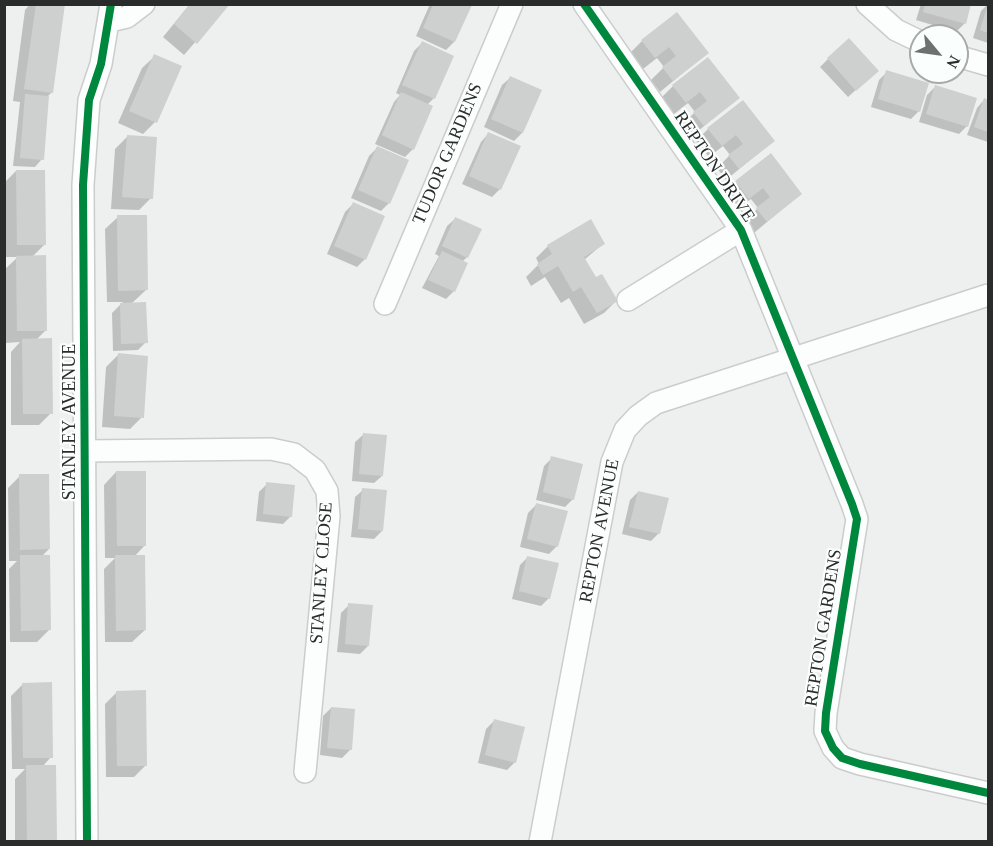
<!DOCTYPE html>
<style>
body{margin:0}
#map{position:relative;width:993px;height:846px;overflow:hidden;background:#eef0ef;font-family:"Times New Roman",serif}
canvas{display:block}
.frame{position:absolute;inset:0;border:6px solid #2a2c2b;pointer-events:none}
.north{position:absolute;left:909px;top:24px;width:60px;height:60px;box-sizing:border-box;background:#fafefd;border:2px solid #a7aaa9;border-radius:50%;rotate:119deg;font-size:16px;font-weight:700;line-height:24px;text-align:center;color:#2a2c2b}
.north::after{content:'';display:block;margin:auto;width:21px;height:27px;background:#6f7170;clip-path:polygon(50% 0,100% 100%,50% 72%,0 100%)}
</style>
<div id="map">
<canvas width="993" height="846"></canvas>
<div class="frame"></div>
<div class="north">N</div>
</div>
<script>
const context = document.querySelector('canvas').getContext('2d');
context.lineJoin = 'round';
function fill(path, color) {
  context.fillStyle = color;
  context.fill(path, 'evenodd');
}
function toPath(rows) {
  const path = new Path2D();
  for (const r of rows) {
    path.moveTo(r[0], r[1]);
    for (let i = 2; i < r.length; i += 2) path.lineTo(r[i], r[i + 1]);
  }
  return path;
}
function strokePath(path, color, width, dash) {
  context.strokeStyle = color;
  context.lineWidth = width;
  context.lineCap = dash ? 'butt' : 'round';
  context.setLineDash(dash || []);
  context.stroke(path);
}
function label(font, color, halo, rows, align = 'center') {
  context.font = font + ' "Times New Roman",serif';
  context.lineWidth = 4.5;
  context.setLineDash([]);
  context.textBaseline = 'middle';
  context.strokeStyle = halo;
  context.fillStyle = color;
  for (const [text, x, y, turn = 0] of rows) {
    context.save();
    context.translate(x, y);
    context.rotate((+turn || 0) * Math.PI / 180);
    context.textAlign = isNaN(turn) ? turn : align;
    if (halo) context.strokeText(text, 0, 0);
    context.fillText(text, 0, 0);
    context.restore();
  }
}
fill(toPath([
 [30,4,64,4,52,92,48,96,42,159,35,167,13,166,20,102,13,101,25,10],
 [190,4,228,4,184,55,163,37],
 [430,4,470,4,454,42,446,50,416,36],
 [921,4,970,4,964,24,956,32,916,20],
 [988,4,988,43,973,38,981,11],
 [642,41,707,53,660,92,651,80,664,67,657,58,643,69,630,53],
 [422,43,434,98,427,105,413,149,405,157,375,144,394,102,400,95,396,93,414,51],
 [155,56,155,122,143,134,118,123,142,68],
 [828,59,869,78,848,97,820,67],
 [887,72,919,111,911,119,871,107,879,80],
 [510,78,540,91,522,133,514,141,484,127,502,85],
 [673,86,738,98,691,137,682,125,695,112,688,103,674,114,661,98],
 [935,87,967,126,959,134,919,122,927,95],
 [984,100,988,101,988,142,967,135,977,108],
 [708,129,773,141,726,180,717,168,730,155,723,146,709,157,696,141],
 [488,134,500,189,492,197,462,184,481,142],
 [127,137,151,198,139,210,111,209,115,149],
 [377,148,389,203,381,211,351,198,369,156],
 [770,155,800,194,754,233,745,221,758,208,751,199,736,210,724,194],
 [16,171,45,244,32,257,46,330,36,340,51,413,39,425,11,425,11,352,20,342,6,343,5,269,18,257,5,257,4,183],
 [353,204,365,259,357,267,327,254,345,212],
 [118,217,146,290,131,304,146,342,138,350,113,351,112,313,123,302,107,302,105,229],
 [455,219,467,257,462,262,454,291,446,299,422,288,439,256,435,254,447,226],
 [590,221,603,244,584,260,595,279,616,301,604,313,584,324,569,298,561,303,545,277,531,286,526,277,539,264,536,258,548,246],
 [118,355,142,417,130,429,102,427,106,367],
 [363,435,382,476,374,483,352,481,355,442],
 [552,458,573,499,565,507,536,500,544,466],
 [116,472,145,545,134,557,145,630,132,642,105,642,104,569,115,558,105,558,104,485],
 [20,476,49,549,41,557,49,630,37,642,10,642,9,569,17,561,9,561,8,488],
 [267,484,291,516,283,524,256,521,259,492],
 [363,490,382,531,374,539,351,537,355,497],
 [638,492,659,533,651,541,622,534,630,500],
 [536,505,557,546,549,554,520,547,528,513],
 [528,557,549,598,541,606,512,599,520,565],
 [349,605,368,646,360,654,337,652,341,613],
 [23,684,51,757,42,767,56,840,54,842,15,842,15,779,25,769,12,769,11,696],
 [117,692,146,765,134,777,106,777,105,704],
 [331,708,350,750,342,758,320,755,323,716],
 [494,721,515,762,507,770,478,763,486,729]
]), '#0003');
fill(toPath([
 [36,4,65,4,53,93,24,89],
 [191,4,230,4,197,44,174,24],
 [925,4,971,4,966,24,923,12],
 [988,4,988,33,980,30],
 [433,5,472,5,455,42,423,28],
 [677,12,709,53,673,81,662,67,676,56,669,47,655,58,641,40],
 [849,38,879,71,856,91,827,58],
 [422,41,454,56,435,99,402,85],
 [154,54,182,66,157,123,129,111],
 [708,57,740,98,704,126,693,112,707,101,700,92,686,103,672,85],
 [886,70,929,83,920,112,878,99],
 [510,76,542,90,523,133,491,119],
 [935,85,977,98,968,127,926,114],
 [401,92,433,106,414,150,382,135],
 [25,94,49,96,44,160,20,158],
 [984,98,988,100,988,132,974,127],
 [743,100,775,141,739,169,728,155,743,144,736,135,722,146,707,128],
 [488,132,521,146,501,190,469,176],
 [127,135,157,137,153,199,122,197],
 [377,146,409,160,390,204,358,190],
 [771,153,802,194,767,222,756,208,770,197,763,188,749,199,735,181],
 [16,170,45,170,46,245,17,245],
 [353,202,385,216,366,260,334,246],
 [117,215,147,215,148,290,118,291],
 [455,217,482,229,468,258,442,246],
 [591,219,605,244,584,257,596,277,602,274,618,301,597,313,581,287,573,292,558,266,543,275,537,264,552,254,547,245],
 [442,251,468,263,455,292,428,280],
 [46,255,47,331,17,331,16,256],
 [146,302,148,343,121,344,120,303],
 [52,338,53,414,23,414,22,339],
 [118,353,148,356,144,418,114,416],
 [363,433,387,435,383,476,359,474],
 [551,456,583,464,574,500,543,492],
 [116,471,146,471,146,546,117,546],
 [19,474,49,474,50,549,20,550],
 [266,482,295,485,292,517,263,514],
 [362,488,387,490,383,531,358,529],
 [638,491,669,498,660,534,629,527],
 [536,503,568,511,558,547,527,539],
 [20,555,50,555,51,630,21,631],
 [115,555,145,555,146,630,116,631],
 [527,556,559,563,550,599,519,591],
 [348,603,373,605,369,646,345,644],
 [52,682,53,758,23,758,22,683],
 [146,690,147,766,117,766,116,691],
 [331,707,355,709,352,750,327,748],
 [494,719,525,727,516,763,485,755],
 [26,765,56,765,57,840,27,840]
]), '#ced0cf');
const minor = toPath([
 [584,4,741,230,852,504,857,519,826,713,825,731,833,748,842,758,860,764,988,793],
 [867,4,896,30,921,42],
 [110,21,127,17,144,4],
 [957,56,988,65],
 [628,300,741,230],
 [385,304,512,4],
 [85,451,271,449,294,454,315,470,327,491,329,516,305,772],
 [87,842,83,185,89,100,101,64,111,4],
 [540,842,612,462,625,430,638,416,656,403,988,295]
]);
strokePath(minor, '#cbcdcc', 24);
strokePath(minor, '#fcfdfd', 21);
strokePath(toPath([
 [584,4,741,230,852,504,857,519,826,713,825,731,833,748,842,758,860,764,988,793],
 [87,842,83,185,89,100,101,64,111,4]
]), '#00873e', 8);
label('18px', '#2a2c2b', '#fafefd', [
 ["TUDOR GARDENS",448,154,-67],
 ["REPTON DRIVE",714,167,56],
 ["STANLEY AVENUE",70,422,-90],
 ["REPTON AVENUE",600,531,-79],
 ["STANLEY CLOSE",322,573,-86],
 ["REPTON GARDENS",824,628,-81]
]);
</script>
